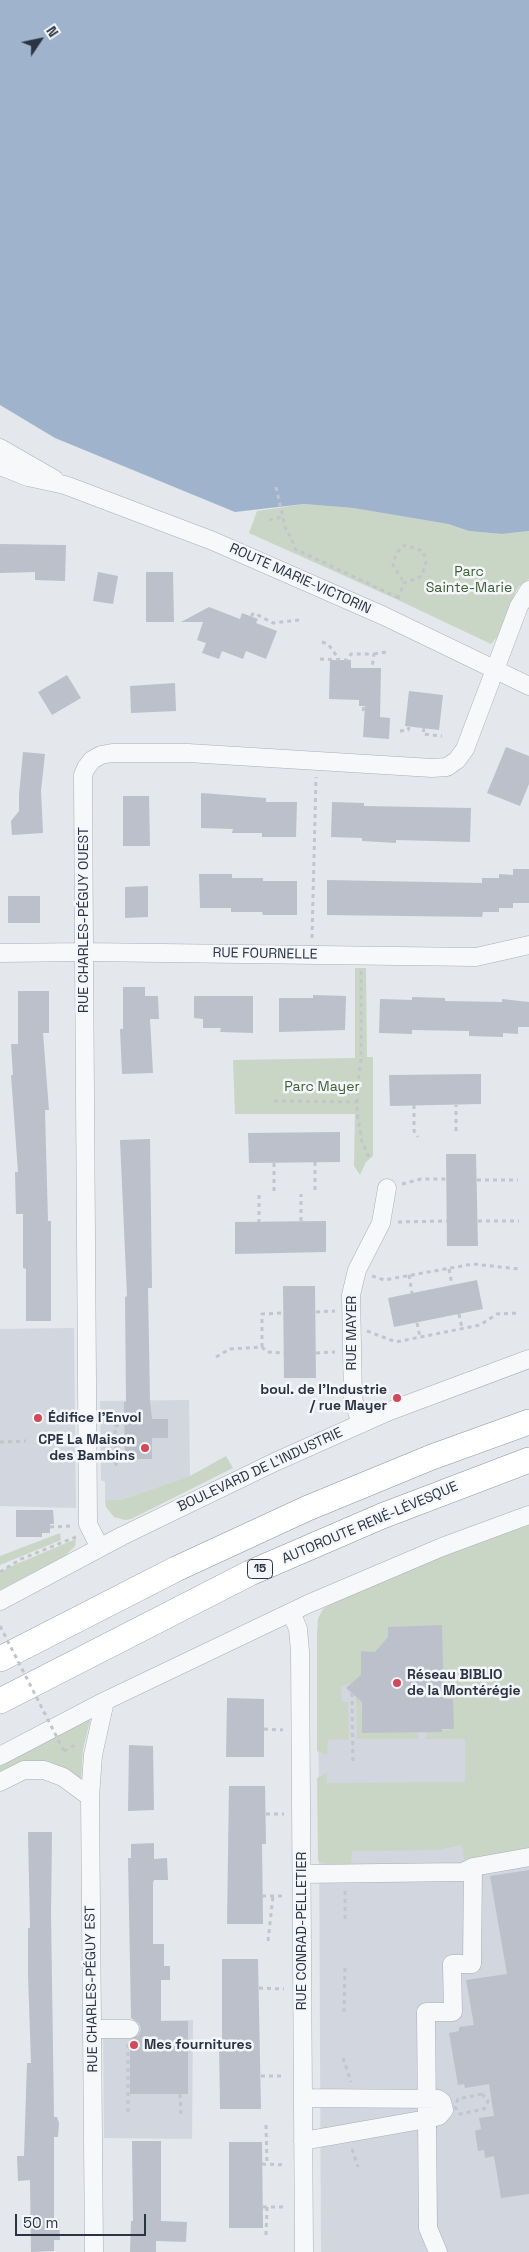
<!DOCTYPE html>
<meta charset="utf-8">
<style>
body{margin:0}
#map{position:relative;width:529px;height:2252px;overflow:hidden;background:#e4e7ec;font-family:"Space Grotesk",sans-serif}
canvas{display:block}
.north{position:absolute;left:15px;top:15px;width:50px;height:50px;-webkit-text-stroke:4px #f4f6f9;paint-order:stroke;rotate:56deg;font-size:14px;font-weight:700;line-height:20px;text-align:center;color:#2b3445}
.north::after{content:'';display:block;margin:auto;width:18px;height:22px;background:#2b3445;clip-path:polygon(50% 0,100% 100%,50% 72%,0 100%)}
.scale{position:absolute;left:15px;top:2214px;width:131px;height:22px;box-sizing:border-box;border:2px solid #2b3445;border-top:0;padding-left:6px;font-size:15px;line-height:18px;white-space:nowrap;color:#2b3445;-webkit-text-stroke:4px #f4f6f9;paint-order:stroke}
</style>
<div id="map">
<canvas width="529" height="2252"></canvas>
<div class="north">N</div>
<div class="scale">50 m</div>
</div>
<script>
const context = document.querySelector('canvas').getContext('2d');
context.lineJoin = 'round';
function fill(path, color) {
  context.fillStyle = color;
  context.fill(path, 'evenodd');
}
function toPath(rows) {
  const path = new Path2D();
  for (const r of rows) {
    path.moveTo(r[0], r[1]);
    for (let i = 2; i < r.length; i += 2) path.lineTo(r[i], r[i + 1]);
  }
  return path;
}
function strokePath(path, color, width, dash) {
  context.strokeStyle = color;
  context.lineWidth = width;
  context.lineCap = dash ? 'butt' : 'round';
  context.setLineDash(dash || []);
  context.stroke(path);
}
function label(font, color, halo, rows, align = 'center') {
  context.font = font + ' "Space Grotesk",sans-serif';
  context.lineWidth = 5;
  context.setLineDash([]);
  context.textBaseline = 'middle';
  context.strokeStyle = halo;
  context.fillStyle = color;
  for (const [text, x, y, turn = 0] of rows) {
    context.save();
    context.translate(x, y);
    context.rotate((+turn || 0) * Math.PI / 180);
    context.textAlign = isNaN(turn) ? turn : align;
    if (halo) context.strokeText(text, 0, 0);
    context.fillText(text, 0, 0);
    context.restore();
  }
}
fill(toPath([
 [74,1328,76,1508,0,1506,0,1329],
 [189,1400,190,1476,120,1500,105,1500,105,1482,101,1480,101,1476,100,1401],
 [529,1524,529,2252,321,2252,318,1619,323,1609,395,1575],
 [193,2020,192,2139,104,2138,103,2022]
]), '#d2d6de');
fill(toPath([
 [304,504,353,508,448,524,469,531,502,534,529,531,529,579,519,586,515,593,498,636,491,644,398,600,249,533,257,511],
 [355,968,366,968,367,1057,373,1057,373,1156,366,1162,360,1175,354,1166,355,1114,235,1114,233,1060,355,1058],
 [226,1456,233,1468,131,1519,125,1520,114,1517,106,1507,105,1500,120,1500,190,1476],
 [529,1524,529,1848,464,1859,462,1845,437,1850,352,1851,351,1866,331,1865,318,1861,317,1778,327,1773,327,1783,465,1782,465,1739,425,1739,427,1732,454,1729,444,1699,442,1625,388,1627,388,1642,383,1643,379,1647,379,1652,361,1651,361,1682,353,1682,341,1687,342,1702,348,1702,349,1739,328,1740,327,1755,317,1751,317,1634,318,1619,323,1609,332,1603,395,1575],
 [60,1533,61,1540,0,1565,0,1556],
 [76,1539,75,1546,65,1556,0,1590,0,1574,7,1568],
 [361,1694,363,1733,417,1732,419,1739,357,1739,356,1695],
 [91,1717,83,1749,81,1782,74,1773,62,1767,39,1761,29,1761,0,1773,0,1766]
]), '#c9d6c5');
fill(toPath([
 [0,0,529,0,529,531,502,534,469,531,448,524,353,508,304,504,235,512,55,438,0,405]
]), '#9fb4cc');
fill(toPath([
 [0,544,66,545,65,581,35,580,35,572,0,573],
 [98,572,118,576,113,604,93,601],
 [146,572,173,572,174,622,146,622],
 [209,607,240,619,242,613,258,619,256,623,277,631,266,659,246,651,243,659,222,651,219,659,202,653,206,643,197,640,203,622,181,622],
 [330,660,351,660,351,668,381,668,380,717,390,718,389,739,363,737,365,706,359,706,359,700,329,699],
 [67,675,81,698,52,715,38,692],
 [175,683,176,711,131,713,130,686],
 [409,691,443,695,439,730,405,726],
 [506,747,529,756,529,784,520,806,487,793],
 [23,752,45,754,41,791,43,833,12,835,11,821,19,811,19,795],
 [201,793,266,798,266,802,297,802,296,837,262,837,262,833,232,833,233,829,201,828],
 [123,796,149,796,150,846,123,846],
 [332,802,364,803,364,806,471,808,470,842,396,840,396,843,362,841,362,838,331,837],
 [513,869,529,869,529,903,513,903,513,908,499,908,499,912,483,912,482,917,327,915,327,880,482,883,482,878,499,878,499,874,513,875],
 [199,874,232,874,232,878,263,878,263,881,297,881,297,915,263,915,262,912,231,912,231,908,200,908],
 [148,886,148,917,125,918,125,887],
 [8,896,40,896,40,923,8,923],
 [123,987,145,987,145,996,158,996,159,1019,150,1019,153,1073,122,1074,120,1029,123,1029],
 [18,991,49,991,49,1033,43,1033,49,1110,45,1110,48,1221,51,1221,51,1321,26,1321,26,1269,23,1268,23,1214,16,1214,15,1172,18,1172,11,1075,13,1075,11,1044,18,1044],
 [313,995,346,996,345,1030,279,1032,279,998,313,998],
 [194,996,253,996,253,1033,220,1032,221,1028,203,1028,203,1019,194,1018],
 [412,997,445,998,445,1001,502,1002,502,999,529,1002,529,1027,518,1027,518,1034,503,1033,503,1037,469,1036,469,1031,412,1030,412,1034,379,1033,380,999,412,1000],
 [481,1074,481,1104,390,1106,389,1075],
 [340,1132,340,1162,249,1163,248,1133],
 [150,1139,152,1288,148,1288,150,1402,152,1419,168,1419,168,1438,152,1438,152,1459,125,1459,124,1402,126,1402,125,1297,127,1296,120,1140],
 [446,1154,476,1154,478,1246,447,1246],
 [326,1221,326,1252,235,1254,235,1222],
 [477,1280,483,1309,394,1327,388,1298],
 [283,1286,315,1286,316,1378,284,1378],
 [16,1510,53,1510,54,1524,50,1524,50,1533,42,1533,42,1537,16,1537],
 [442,1625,444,1699,453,1699,454,1729,442,1729,442,1732,362,1733,362,1702,346,1688,361,1675,361,1651,375,1652,388,1637,388,1627],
 [227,1698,264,1699,264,1757,226,1757],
 [129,1745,153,1746,154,1810,128,1811],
 [229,1786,265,1786,266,1844,262,1844,263,1924,227,1924],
 [28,1832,52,1832,51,1914,54,2117,57,2117,59,2123,58,2137,54,2137,54,2219,59,2219,60,2240,54,2240,54,2251,31,2252,30,2180,18,2181,17,2156,24,2156,27,2063,31,2063,28,1974,28,1928,30,1928],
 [154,1843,154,1859,167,1858,168,1880,154,1880,153,1883,153,1944,164,1944,164,1966,170,1966,170,1980,161,1980,161,2021,188,2021,188,2094,130,2094,130,2040,139,2035,141,2029,139,2023,131,2018,128,1858,131,1858,131,1844],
 [529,1870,529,2194,501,2198,494,2156,485,2158,484,2150,478,2151,475,2131,481,2129,479,2118,494,2116,489,2084,465,2088,464,2084,458,2085,449,2033,459,2031,459,2027,474,2025,466,1980,507,1974,490,1876],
 [222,1959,258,1959,261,2109,220,2109,219,2042,222,2042],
 [132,2141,161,2141,161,2221,187,2222,186,2242,156,2241,156,2252,130,2252,131,2221,133,2221],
 [229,2142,262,2142,263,2228,229,2228]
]), '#bbc0ca');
const minor = toPath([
 [0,448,54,479],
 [0,466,28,477,65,485,213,541,384,616,529,686],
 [0,953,84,952,476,957,529,945],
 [361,1424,353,1399,351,1295,357,1270,381,1223,387,1188],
 [100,1548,88,1524,84,952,83,775,86,768,92,760,101,755,112,753,188,753,432,768,447,767,457,760,465,749,519,606,529,590],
 [0,1601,122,1536,275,1462,387,1412,529,1359],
 [291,1612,298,1629,300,1651,304,2252],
 [0,1756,105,1701,308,1604,442,1547,529,1515],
 [0,1782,24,1770,44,1770,63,1777,90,1797],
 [302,1874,463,1872,473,1867,529,1857],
 [92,2029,130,2029],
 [303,2098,438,2099,442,2102,444,2110,439,2116,427,2119,303,2141],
 [94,2252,90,1797,93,1755,105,1701],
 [438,2252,428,2228,426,2012,453,2012,452,1964,472,1964,473,1867]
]);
const highway = toPath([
 [0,1659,176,1569,308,1508,432,1457,529,1422],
 [0,1701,250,1573,382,1516,529,1460]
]);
strokePath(minor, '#a9aeb7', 19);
strokePath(highway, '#8b94a3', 26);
strokePath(toPath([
 [276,487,286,531,291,537,295,549,399,598],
 [269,520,282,517],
 [398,599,404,583,422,576,426,562,423,551,405,545,396,553,393,565,404,583],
 [251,616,254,613,273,623,299,620],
 [322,642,328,644,339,659],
 [374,654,386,652],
 [320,659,347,660,351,654,374,654,372,668],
 [363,711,364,706],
 [424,728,423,734,442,736],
 [400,731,408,730,409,727],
 [312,938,316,777],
 [361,971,361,1060,358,1082,357,1112,362,1142,370,1159],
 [274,1101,358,1102],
 [414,1105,414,1131,418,1137],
 [456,1131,456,1105],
 [315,1162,315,1194],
 [274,1163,274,1194],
 [477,1180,518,1180],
 [402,1184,421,1179,446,1179],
 [259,1195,259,1222],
 [301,1221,301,1194],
 [478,1221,519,1221],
 [398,1222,447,1221],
 [449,1269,452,1285],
 [409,1275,412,1293],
 [372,1276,384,1280,473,1264,519,1269],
 [316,1312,335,1311],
 [459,1314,462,1328],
 [417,1323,420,1337],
 [367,1331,396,1342,480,1325,497,1314,520,1313],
 [262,1347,262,1314,283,1313],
 [316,1353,335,1352],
 [216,1357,230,1349,262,1347,267,1352,284,1353],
 [105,1439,125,1438],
 [0,1442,26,1441],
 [116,1466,115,1426,124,1423],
 [50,1527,72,1526],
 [0,1572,21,1559,76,1537],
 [352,1693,353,1764],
 [264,1729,283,1730],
 [64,1751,77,1744],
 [266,1814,284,1814],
 [262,1896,284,1896],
 [345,1919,345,1890],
 [268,1941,273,1896],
 [259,1988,284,1989],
 [344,2012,345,1966],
 [128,2044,128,2116],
 [343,2058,351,2082],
 [261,2076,285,2076],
 [180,2094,181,2115],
 [482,2094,488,2101,484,2109,460,2114,455,2107,458,2099,482,2094],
 [266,2125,267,2164],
 [352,2149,358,2167],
 [262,2164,285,2165],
 [263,2207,286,2207],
 [266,2235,267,2207]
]), '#c2c5cb', 3, [4, 4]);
strokePath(minor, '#f7f8fa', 18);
strokePath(highway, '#fff', 25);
strokePath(toPath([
 [0,1626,64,1751]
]), '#c2c5cb', 3, [4, 4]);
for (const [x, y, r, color] of [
 [397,1398,5,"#d1495b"],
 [38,1418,5,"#d1495b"],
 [145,1448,5,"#d1495b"],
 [397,1683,5,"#d1495b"],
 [134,2045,5,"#d1495b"]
]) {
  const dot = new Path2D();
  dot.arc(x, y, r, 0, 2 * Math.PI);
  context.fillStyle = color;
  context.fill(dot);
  strokePath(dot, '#f4f6f9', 2);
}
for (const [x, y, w] of [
 [260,1569,25]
]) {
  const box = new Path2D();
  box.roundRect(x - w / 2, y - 9.5, w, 19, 4);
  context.fillStyle = '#f4f6f9';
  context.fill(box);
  strokePath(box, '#2b3445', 1);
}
label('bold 12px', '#2b3445', null, [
 ["15",260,1569]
]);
label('14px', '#3f6138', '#f4f6f9', [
 ["Parc",469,572],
 ["Sainte-Marie",469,588],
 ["Parc Mayer",322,1087]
]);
label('14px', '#2b3445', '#f4f6f9', [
 ["ROUTE MARIE-VICTORIN",300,579,24],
 ["RUE CHARLES-PÉGUY OUEST",84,920,-90],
 ["RUE FOURNELLE",265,954,1],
 ["RUE MAYER",352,1333,-90],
 ["BOULEVARD DE L'INDUSTRIE",260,1470,-25],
 ["AUTOROUTE RENÉ-LÉVESQUE",370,1523,-23],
 ["RUE CONRAD-PELLETIER",302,1931,-90],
 ["RUE CHARLES-PÉGUY EST",92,1989,-91]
]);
label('bold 14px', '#2b3445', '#f4f6f9', [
 ["boul. de l'Industrie",387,1390,"right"],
 ["/ rue Mayer",387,1406,"right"],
 ["Édifice l'Envol",48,1418],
 ["CPE La Maison",135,1440,"right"],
 ["des Bambins",135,1456,"right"],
 ["Réseau BIBLIO",407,1675],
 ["de la Montérégie",407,1691],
 ["Mes fournitures",144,2045]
], 'left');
</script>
